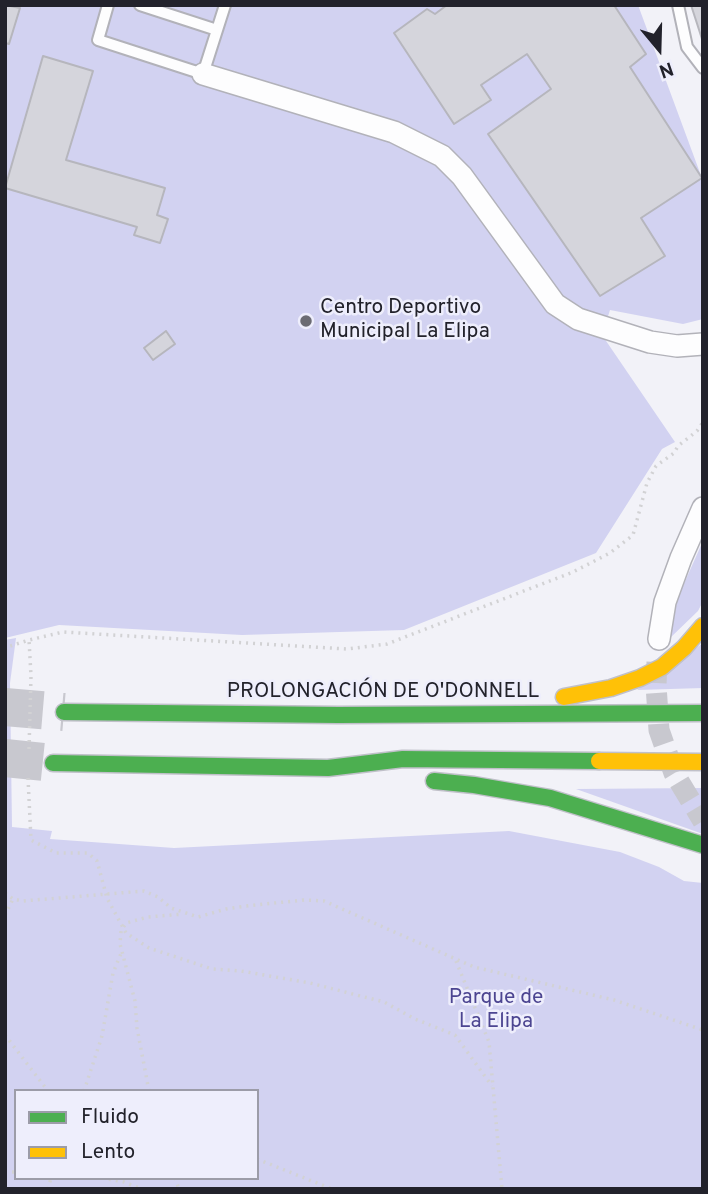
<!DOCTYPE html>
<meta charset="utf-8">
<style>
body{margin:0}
#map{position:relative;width:708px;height:1194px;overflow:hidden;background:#f2f2f8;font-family:Overpass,sans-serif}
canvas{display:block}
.frame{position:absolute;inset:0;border:7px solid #22222b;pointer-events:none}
.legend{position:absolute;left:14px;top:1089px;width:245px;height:91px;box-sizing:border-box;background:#eeeefc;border:2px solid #9c9ca8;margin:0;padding:9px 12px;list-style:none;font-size:21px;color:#22222b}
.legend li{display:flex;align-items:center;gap:14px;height:35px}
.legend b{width:35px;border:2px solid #9c9ca8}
.north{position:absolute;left:624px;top:14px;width:70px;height:70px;-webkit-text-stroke:5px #eeeefc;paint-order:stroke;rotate:161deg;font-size:19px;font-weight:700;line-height:28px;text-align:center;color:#22222b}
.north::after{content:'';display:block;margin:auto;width:24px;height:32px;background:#22222b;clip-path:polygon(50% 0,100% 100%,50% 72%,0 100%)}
</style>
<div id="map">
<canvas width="708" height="1194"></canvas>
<div class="frame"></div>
<ul class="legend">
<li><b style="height:9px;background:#4caf50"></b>Fluido</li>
<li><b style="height:9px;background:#ffc107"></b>Lento</li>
</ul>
<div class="north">N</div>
</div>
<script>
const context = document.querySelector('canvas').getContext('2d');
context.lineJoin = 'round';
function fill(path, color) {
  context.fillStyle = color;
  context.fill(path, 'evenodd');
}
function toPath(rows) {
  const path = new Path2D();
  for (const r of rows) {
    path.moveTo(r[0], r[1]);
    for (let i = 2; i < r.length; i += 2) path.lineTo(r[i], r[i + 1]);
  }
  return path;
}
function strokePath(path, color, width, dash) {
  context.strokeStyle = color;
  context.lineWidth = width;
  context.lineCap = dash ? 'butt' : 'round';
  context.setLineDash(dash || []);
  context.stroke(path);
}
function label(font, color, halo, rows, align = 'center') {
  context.font = font + ' Overpass,sans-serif';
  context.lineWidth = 5;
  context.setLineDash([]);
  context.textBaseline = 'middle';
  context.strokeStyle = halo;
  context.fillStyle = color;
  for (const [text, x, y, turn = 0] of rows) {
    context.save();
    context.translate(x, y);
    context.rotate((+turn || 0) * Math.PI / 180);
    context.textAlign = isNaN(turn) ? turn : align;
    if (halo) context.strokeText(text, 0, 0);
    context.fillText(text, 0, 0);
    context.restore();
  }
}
fill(toPath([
 [5,5,638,5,703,181,703,319,683,324,610,310,602,335,675,442,662,449,596,553,404,630,242,635,59,625,5,638],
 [703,541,703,601,698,611,669,639,678,597],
 [16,638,10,683,12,827,52,831,50,839,174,848,509,831,620,852,659,867,684,881,703,883,703,1189,5,1189,5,640],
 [16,1091,257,1091,257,1178,16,1178],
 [703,643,703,688,637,690],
 [703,788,703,834,576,789]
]), '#d2d2f1');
const building = toPath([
 [5,5,20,8,9,44,5,43,5,5],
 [447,5,614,5,646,54,630,67,702,178,641,218,665,256,600,296,488,134,551,89,527,54,481,85,491,100,454,124,394,33,427,9,435,14,447,5],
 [691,5,703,5,702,39,691,5],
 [43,56,93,71,66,160,165,188,157,215,168,219,160,243,134,235,137,227,5,188,43,56],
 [166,331,175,344,153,360,144,348,166,331]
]);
fill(building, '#d5d5dc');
strokePath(building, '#b6b6bd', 2);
strokePath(toPath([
 [657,662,656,685,659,730,674,773,703,821]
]), '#c8c8cf', 21, [21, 10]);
strokePath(toPath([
 [5,707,64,712],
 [5,758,53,763]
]), '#c8c8cf', 38, [38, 19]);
const lane = toPath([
 [108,5,98,40,203,74,225,5],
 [140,5,217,30],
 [678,5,687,47,703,68]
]);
const street = toPath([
 [203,74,394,132,442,156,462,176,555,304,578,319,650,342,677,346,703,344],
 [659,639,665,602,681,558,703,508]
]);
const fast = toPath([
 [64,712,338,715,703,713],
 [53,763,328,768,403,759,599,761],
 [434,781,474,785,550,798,703,845]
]);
const slow = toPath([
 [564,697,611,688,640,678,662,667,684,648,703,626],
 [599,761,703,762]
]);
strokePath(lane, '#b2b2b9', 14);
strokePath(street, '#b2b2b9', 24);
strokePath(fast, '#c0c0c9', 19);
strokePath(slow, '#c0c0c9', 19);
strokePath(toPath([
 [5,650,7,647,29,640,63,632,347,649,387,644,573,572,610,553,633,535,647,483,656,466,674,453,678,446,697,431,703,422],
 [29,749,31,676,29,640],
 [28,778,31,840,56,853,88,853,97,861,107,898,126,933,149,948,212,969,241,971,310,983,384,1002,415,1019,455,1035,492,1086],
 [5,893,13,899,23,901,144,891,158,897,171,908,198,917,226,909,246,906,304,900,324,901,474,967,614,1000,703,1030],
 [5,915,13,899],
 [456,961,489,1042,502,1189],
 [5,1035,48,1091],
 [84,1091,102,1036,113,973,122,951],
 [149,1091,137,1028,135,1001,120,944,121,931,126,923,148,917,183,914],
 [257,1159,332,1189],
 [5,1172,16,1172],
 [102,1178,124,1182,142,1189],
 [175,1178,179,1189],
 [48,1189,51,1178]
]), '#d2d2d4', 3.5, [2, 5]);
strokePath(lane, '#fdfdfe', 10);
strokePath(street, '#fdfdfe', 21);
strokePath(fast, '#4caf50', 16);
strokePath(slow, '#ffc107', 16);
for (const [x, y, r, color] of [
 [306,321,7,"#6b6b73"]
]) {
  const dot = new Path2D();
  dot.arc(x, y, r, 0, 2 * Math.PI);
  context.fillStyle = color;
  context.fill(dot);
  strokePath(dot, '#eeeefc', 2.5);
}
label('21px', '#22222b', '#eeeefc', [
 ["Centro Deportivo",320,309],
 ["Municipal La Elipa",320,333]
], 'left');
label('21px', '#22222b', '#eeeefc', [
 ["PROLONGACIÓN DE O'DONNELL",383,693]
]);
label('21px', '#4c4591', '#eeeefc', [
 ["Parque de",496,999],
 ["La Elipa",496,1023]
]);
</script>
